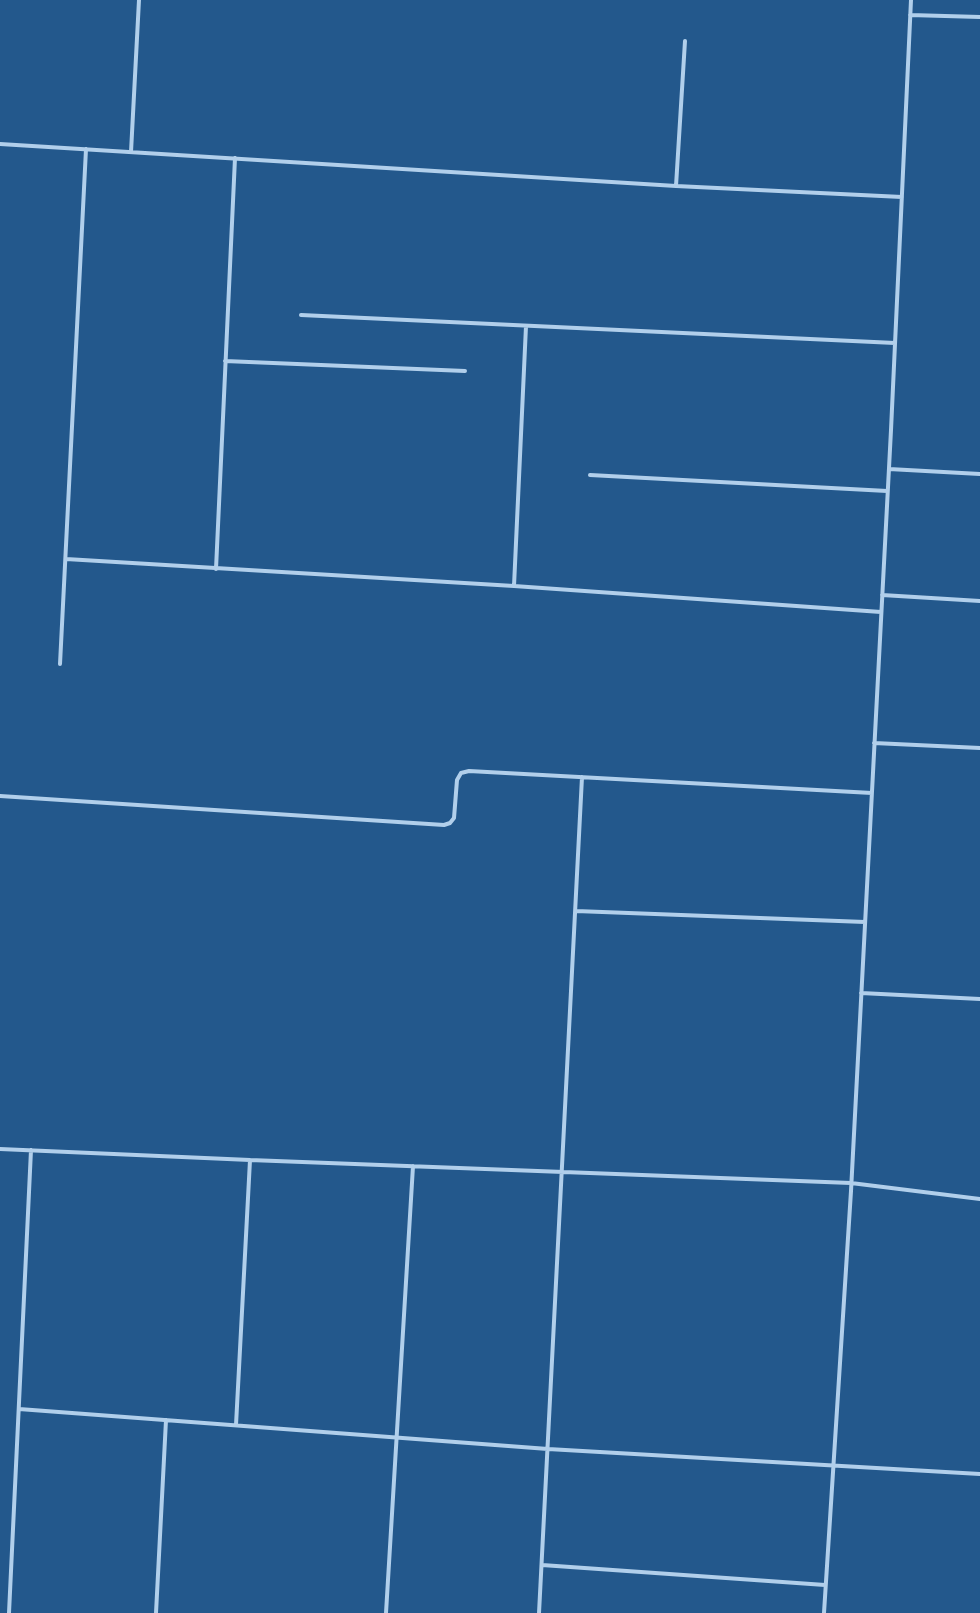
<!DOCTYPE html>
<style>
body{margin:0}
canvas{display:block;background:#23588c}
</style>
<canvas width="980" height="1613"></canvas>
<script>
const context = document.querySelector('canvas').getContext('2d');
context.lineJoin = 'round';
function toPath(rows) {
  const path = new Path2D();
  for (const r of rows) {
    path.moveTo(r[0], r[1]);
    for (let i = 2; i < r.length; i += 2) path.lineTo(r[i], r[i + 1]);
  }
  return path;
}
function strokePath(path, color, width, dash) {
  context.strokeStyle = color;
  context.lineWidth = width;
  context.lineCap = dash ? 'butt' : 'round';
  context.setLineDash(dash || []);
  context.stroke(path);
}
strokePath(toPath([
 [910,15,980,17],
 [0,144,676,186,902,197],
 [131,152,139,0],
 [676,186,685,41],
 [301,315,895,343],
 [225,361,465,371],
 [889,469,980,474],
 [590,475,887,491],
 [66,559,514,586,881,612],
 [216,569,235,158],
 [514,586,526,326],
 [882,595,980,601],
 [60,664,86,149],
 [874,743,980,748],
 [0,796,444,825,450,823,454,818,457,780,461,773,469,771,872,793],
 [576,911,865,922],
 [861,993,980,999],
 [0,1149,250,1160,851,1183,980,1199],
 [19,1409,548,1449,980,1474],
 [236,1425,250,1160],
 [542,1565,825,1585],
 [9,1613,31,1150],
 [156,1613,166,1420],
 [386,1613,413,1166],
 [539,1613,582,777],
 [824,1613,851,1191,891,430,911,0]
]), '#b1cfeb', 4);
</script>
